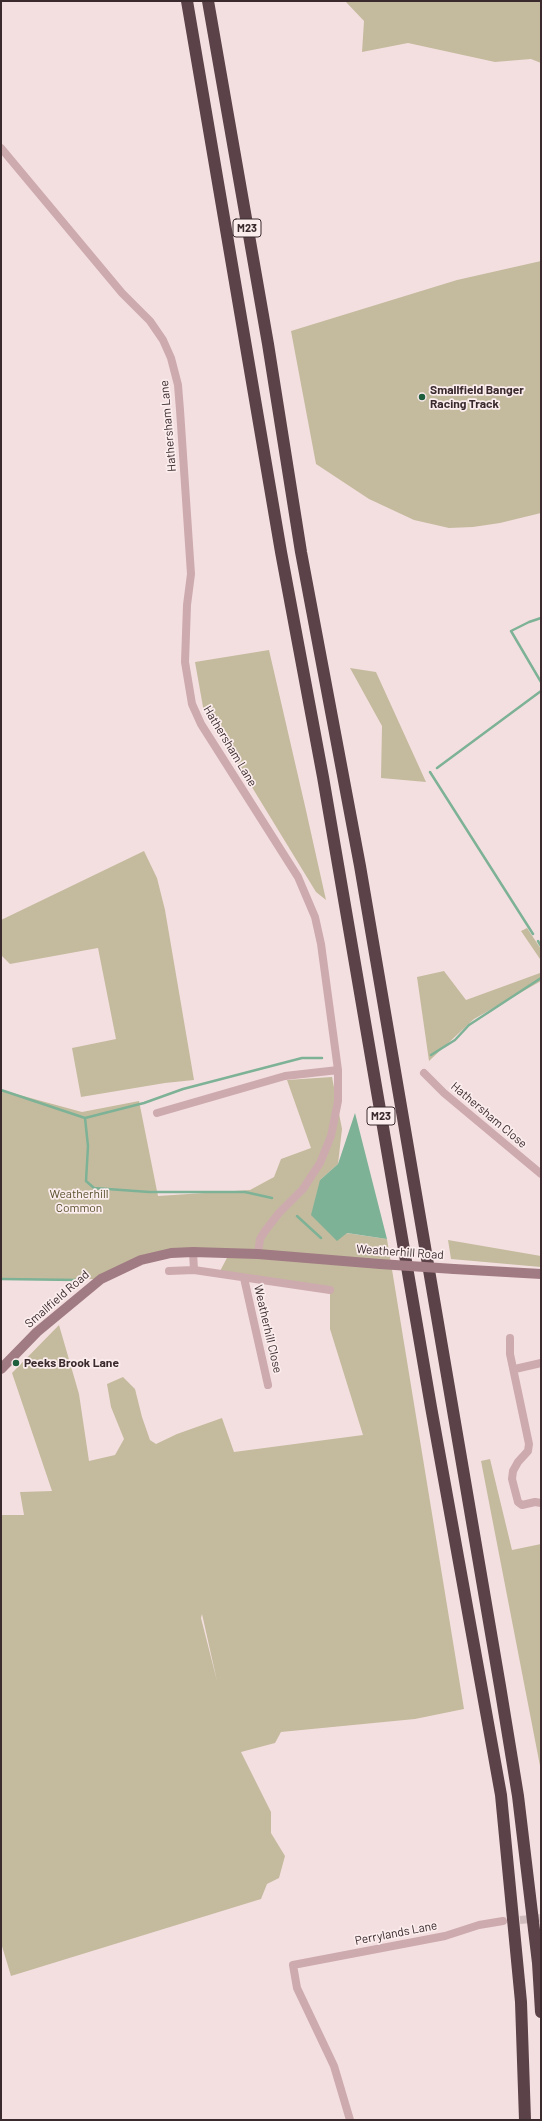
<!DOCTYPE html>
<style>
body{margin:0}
#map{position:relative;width:542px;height:2121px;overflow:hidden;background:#f4dfe0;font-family:Barlow,sans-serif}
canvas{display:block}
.frame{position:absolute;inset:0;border:2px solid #3a2a2e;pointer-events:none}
</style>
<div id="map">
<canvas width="542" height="2121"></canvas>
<div class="frame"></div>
</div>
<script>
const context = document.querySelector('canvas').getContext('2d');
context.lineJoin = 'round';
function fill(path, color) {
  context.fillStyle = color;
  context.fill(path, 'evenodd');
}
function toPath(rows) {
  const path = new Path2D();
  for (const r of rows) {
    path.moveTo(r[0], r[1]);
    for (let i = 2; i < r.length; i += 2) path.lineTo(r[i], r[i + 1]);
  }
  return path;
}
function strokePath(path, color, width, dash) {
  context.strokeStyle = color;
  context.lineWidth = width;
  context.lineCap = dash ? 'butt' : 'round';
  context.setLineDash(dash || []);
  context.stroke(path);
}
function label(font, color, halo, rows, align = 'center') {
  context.font = font + ' Barlow,sans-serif';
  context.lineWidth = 3.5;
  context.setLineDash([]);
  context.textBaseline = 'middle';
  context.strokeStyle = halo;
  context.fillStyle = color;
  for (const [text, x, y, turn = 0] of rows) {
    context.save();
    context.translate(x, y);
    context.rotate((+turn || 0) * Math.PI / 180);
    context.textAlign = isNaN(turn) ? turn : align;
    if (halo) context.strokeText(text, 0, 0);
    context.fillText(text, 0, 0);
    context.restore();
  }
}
fill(toPath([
 [345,1,541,1,541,63,531,59,495,62,408,43,362,52,364,21],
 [541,261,541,513,500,523,473,527,449,528,414,520,369,499,316,464,291,331,457,280],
 [269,650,305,806,326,900,316,892,203,707,195,662],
 [350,668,376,672,426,782,381,778,382,726],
 [144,851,157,878,165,910,194,1080,165,1083,81,1097,72,1048,116,1039,98,948,10,964,1,955,1,920],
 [527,928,541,949,541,981,474,1019,429,1061,417,977,444,971,466,1000,540,973,540,959,521,931],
 [332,1077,342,1129,338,1164,320,1180,346,1233,387,1239,464,1709,415,1719,281,1732,275,1743,241,1752,271,1812,271,1833,285,1856,279,1878,267,1884,261,1899,11,1976,1,1943,1,1515,24,1515,20,1492,52,1491,12,1373,59,1325,79,1394,89,1461,115,1455,124,1439,111,1407,107,1384,123,1377,135,1389,142,1417,150,1440,156,1444,177,1434,222,1418,234,1452,363,1435,330,1329,330,1290,219,1273,229,1254,171,1253,101,1279,1,1280,1,1090,82,1112,139,1101,158,1196,250,1190,274,1177,281,1159,311,1148,287,1080],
 [202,1614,217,1681,201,1618],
 [448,1240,541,1256,541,1267,451,1259],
 [490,1459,512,1550,541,1544,541,1771,481,1461]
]), '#c4bb9e');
fill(toPath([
 [355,1113,387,1239,347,1233,337,1241,311,1215,320,1180,338,1164]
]), '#7db296');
strokePath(toPath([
 [541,618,529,622,511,631,541,682],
 [437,768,541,691],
 [430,772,533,934],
 [538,941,541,946],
 [431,1055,455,1040,469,1025,541,978],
 [1,1090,85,1118,144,1103,183,1089,302,1058,322,1058],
 [85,1118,88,1146,86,1181,94,1188,149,1192,245,1192,272,1198],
 [297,1216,321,1238],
 [1,1279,79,1280]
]), '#7db296', 2.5);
strokePath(toPath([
 [508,1921,541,1918]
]), '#cfbbbc', 8, [8, 4]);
strokePath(toPath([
 [1,148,122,293,150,321,163,340,171,358,178,385,180,410,191,574,187,605,185,662,192,704,201,724,298,877,315,917,321,944,338,1070,338,1101,331,1136,320,1163,303,1189,279,1213,265,1231,260,1239,258,1254],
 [424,1073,444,1093,541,1174],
 [157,1113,285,1076,338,1070],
 [193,1252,194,1270],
 [169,1271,194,1270,330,1290],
 [244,1278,268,1385],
 [510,1338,510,1354,529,1444,528,1451,518,1462,513,1471,512,1479,518,1502,522,1505,535,1502,541,1503],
 [515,1369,541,1363],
 [350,2120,334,2066,297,1988,293,1965,445,1936,479,1925,503,1921]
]), '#cdaaae', 8);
strokePath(toPath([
 [454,1269,541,1274],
 [1,1369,37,1332,101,1279,141,1260,171,1253,193,1252,258,1254,380,1264]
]), '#a17b83', 10);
strokePath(toPath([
 [187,1,281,552,323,777,431,1407,501,1795,521,2002,525,2120],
 [208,1,268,344,301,552,360,866,500,1686,518,1796,538,1963,541,2012]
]), '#5b4148', 12);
strokePath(toPath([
 [380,1264,454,1269]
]), '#a17b83', 10);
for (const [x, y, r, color] of [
 [422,397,4,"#1d5e3d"],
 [16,1363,4,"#1d5e3d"]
]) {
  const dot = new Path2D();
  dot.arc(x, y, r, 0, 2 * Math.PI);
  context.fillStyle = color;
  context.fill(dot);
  strokePath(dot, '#fbeced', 1.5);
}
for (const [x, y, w] of [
 [247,228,28],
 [381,1116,28]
]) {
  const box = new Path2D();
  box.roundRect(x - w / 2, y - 9, w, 18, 3);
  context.fillStyle = '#fbeced';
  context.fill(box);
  strokePath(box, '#3a2a2e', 1);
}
label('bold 11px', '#3a2a2e', null, [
 ["M23",247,228],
 ["M23",381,1116]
]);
label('bold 12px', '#3a2a2e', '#fbeced', [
 ["Smallfield Banger",430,390],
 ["Racing Track",430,404],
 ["Peeks Brook Lane",24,1363]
], 'left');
label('12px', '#3a2a2e', '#fbeced', [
 ["Hathersham Lane",168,426,-95],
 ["Hathersham Lane",230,746,59],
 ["Hathersham Close",489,1115,40],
 ["Weatherhill Road",400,1252,4],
 ["Smallfield Road",57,1299,-41],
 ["Weatherhill Close",268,1329,77],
 ["Perrylands Lane",396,1933,-11]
]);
label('12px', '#59502d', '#fbeced', [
 ["Weatherhill",79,1194],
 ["Common",79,1208]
]);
</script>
